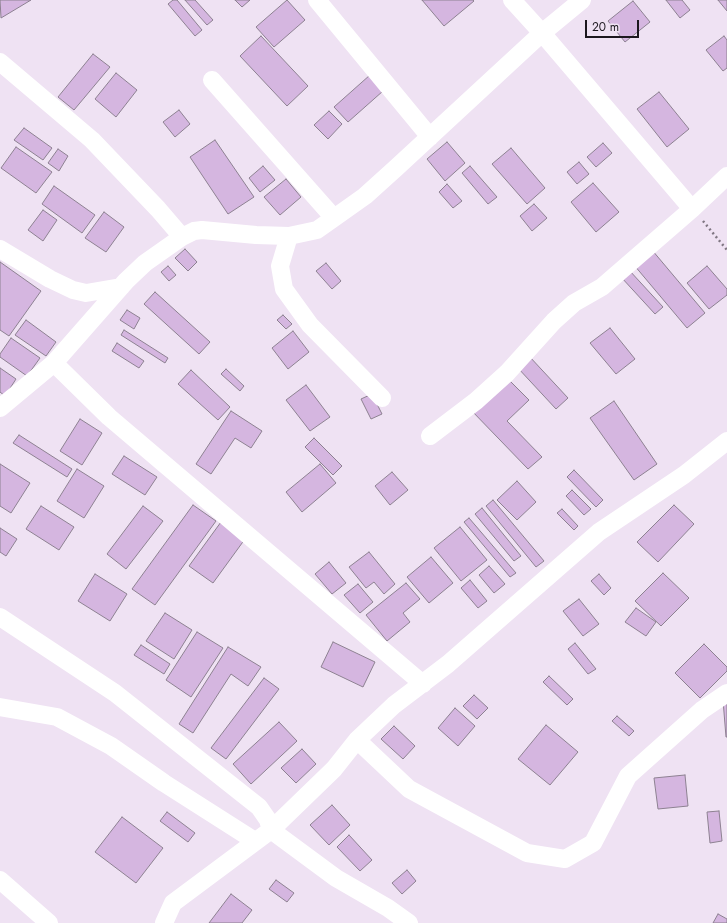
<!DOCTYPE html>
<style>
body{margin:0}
#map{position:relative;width:727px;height:923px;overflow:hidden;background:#efe2f3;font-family:Jost,sans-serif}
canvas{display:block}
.scale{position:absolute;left:585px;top:20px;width:54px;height:18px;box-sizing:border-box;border:2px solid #1c171e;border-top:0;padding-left:5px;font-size:12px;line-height:14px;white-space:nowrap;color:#1c171e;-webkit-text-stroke:3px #efe2f3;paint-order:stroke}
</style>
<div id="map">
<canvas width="727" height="923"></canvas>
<div class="scale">20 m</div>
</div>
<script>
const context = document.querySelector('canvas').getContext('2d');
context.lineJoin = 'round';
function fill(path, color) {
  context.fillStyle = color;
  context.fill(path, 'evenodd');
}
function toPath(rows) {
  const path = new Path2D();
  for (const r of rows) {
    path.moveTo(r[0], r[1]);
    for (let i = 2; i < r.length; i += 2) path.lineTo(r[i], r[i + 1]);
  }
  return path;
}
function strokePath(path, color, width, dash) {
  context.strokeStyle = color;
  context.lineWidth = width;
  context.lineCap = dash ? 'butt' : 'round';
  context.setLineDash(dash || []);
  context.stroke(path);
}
const building = toPath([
 [0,0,31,0,1,18,0,0],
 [173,0,177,0,202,30,195,36,168,4,173,0],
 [185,0,195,0,213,20,207,25,185,0],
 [235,0,250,0,242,7,235,0],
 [287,0,305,20,274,47,256,27,287,0],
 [422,0,473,0,474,1,444,26,422,0],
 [666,0,682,0,690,10,680,18,666,0],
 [718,0,727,0,727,11,718,0],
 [633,1,650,22,625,42,608,21,633,1],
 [261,36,308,86,287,106,240,56,261,36],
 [724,36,727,40,727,68,723,71,706,50,724,36],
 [93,54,110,67,74,110,58,97,93,54],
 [116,73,137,90,116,117,95,99,116,73],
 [370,75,383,91,348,122,334,107,370,75],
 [659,92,689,129,667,147,637,109,659,92],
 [179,110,190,124,175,137,163,122,179,110],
 [329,111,342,124,328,139,314,125,329,111],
 [24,128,52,148,43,160,14,140,24,128],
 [215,140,254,197,228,214,190,157,215,140],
 [447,142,465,163,445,181,427,159,447,142],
 [603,143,612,153,596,167,587,157,603,143],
 [16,147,52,172,36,193,1,168,16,147],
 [511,148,545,188,527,204,492,164,511,148],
 [58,149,68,156,59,171,48,163,58,149],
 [579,162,589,174,577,184,567,172,579,162],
 [263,166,275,180,260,192,249,178,263,166],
 [470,166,497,197,488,204,462,173,470,166],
 [286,179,301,197,280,215,264,197,286,179],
 [593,183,619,212,596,232,571,202,593,183],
 [447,184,462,201,453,208,439,192,447,184],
 [54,186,95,215,82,233,42,204,54,186],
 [534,204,547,218,532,231,520,216,534,204],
 [43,210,57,220,43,241,28,230,43,210],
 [104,212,124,227,106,252,85,238,104,212],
 [185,249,197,262,188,271,175,258,185,249],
 [652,250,705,313,687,328,634,265,652,250],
 [0,262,41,291,9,336,0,330,0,262],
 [326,263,341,281,332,289,316,271,326,263],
 [168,266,176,275,169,281,161,272,168,266],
 [707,266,727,289,727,295,709,309,687,283,707,266],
 [629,270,663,307,655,314,621,277,629,270],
 [155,292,210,342,199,354,144,304,155,292],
 [127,310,140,318,134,329,120,320,127,310],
 [283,315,292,324,286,329,277,320,283,315],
 [26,320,56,342,46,356,15,335,26,320],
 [610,328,635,359,616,374,590,343,610,328],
 [124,330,168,358,165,363,121,335,124,330],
 [293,331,309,352,288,369,272,348,293,331],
 [11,338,40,358,27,376,0,357,0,354,11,338],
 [117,343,144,361,139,368,112,351,117,343],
 [529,356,568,398,556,409,517,367,529,356],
 [0,368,16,379,5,396,0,392,0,368],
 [226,369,244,386,240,391,221,374,226,369],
 [191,370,230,407,218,420,178,384,191,370],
 [505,376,529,400,507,421,542,457,528,469,470,409,505,376],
 [306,385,330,417,310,431,286,400,306,385],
 [372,394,382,414,371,419,361,399,372,394],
 [614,401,657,464,634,480,590,418,614,401],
 [231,411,262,431,251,448,235,438,211,474,196,464,231,411],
 [80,419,102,433,82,465,60,451,80,419],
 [19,435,72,469,67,477,13,443,19,435],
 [314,438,342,466,333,475,305,447,314,438],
 [124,456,157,477,145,495,112,474,124,456],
 [0,464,30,483,11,513,0,506,0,464],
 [320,464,336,483,302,512,286,492,320,464],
 [77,469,104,486,84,518,57,501,77,469],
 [574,470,603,500,596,507,567,477,574,470],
 [392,472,408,490,390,505,375,486,392,472],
 [517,481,536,502,517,520,497,500,517,481],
 [572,490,591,509,584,515,566,496,572,490],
 [493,500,544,561,536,567,486,506,493,500],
 [193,505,216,521,155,605,132,589,193,505],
 [674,505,694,524,658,562,637,542,674,505],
 [41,506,74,527,59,550,26,529,41,506],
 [143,506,163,521,126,569,107,554,143,506],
 [482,508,521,556,514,561,475,514,482,508],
 [562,509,578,526,574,530,557,513,562,509],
 [469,518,516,573,510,577,464,522,469,518],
 [221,522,245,539,213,583,189,566,221,522],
 [460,527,487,560,461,581,434,548,460,527],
 [0,528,17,539,6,556,0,552,0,528],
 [369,552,395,584,384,594,374,582,366,588,349,567,369,552],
 [431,557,453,583,429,603,407,577,431,557],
 [329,562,346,583,332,594,315,574,329,562],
 [489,566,505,584,494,593,479,575,489,566],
 [663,573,689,598,661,626,635,601,663,573],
 [95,574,127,594,110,621,78,601,95,574],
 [599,574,611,588,604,595,591,581,599,574],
 [470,580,487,601,478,608,461,588,470,580],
 [406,583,420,599,403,613,410,622,387,641,366,615,406,583],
 [358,584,373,602,360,613,344,595,358,584],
 [579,599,599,624,583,636,563,611,579,599],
 [636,608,656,622,646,636,625,622,636,608],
 [165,613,192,630,174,659,146,641,165,613],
 [197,632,223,648,191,697,166,680,197,632],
 [333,642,375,662,363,687,321,667,333,642],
 [575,643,596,669,588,674,568,649,575,643],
 [704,644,727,667,727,671,700,698,675,673,704,644],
 [141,645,170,664,164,674,134,655,141,645],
 [228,647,261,667,248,686,231,674,193,733,179,724,228,647],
 [549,676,573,699,567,705,543,682,549,676],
 [264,678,279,689,226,759,211,748,264,678],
 [474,695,488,708,477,719,463,706,474,695],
 [723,700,727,700,727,737,726,737,723,700],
 [455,708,475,726,458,746,438,728,455,708],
 [617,716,634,731,629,736,612,721,617,716],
 [279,722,297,741,251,784,233,764,279,722],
 [546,725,578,752,550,785,518,759,546,725],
 [394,726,415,746,403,759,381,739,394,726],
 [302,749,316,764,296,783,281,768,302,749],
 [685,775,688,806,658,809,654,778,685,775],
 [332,805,350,825,329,845,310,825,332,805],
 [719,811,722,841,710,843,707,812,719,811],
 [167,812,195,833,188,842,160,821,167,812],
 [122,817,163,848,136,883,95,852,122,817],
 [349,835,372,860,360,871,337,847,349,835],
 [407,870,416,881,402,894,392,883,407,870],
 [276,880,294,893,287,902,269,889,276,880],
 [231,894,252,910,242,923,209,923,231,894],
 [718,914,727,919,727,923,713,923,718,914]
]);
fill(building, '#d5b6e0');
strokePath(building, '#8d8191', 1);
strokePath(toPath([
 [703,221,727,250]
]), '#807783', 2.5, [2, 3]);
strokePath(toPath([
 [317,0,430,137],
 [512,0,542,33,692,209],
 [0,62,92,140,158,209,182,237],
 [212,80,334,218],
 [289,236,280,266,284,289,310,325,382,398],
 [0,249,50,279,73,290,86,293,121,287],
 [54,363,109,417,423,684],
 [0,408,54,363,126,281,145,263,182,237,194,231,202,230,256,235,289,236,317,230,334,218,365,196,396,168,542,33,582,0],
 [430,436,476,401,507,373,554,321,574,303,602,287,692,209,727,176],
 [0,617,115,693,259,807,268,820,271,830,336,878,388,908,409,923],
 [0,707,57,717,111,746,164,783,255,841],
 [357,740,409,789,527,853,565,859,593,843,628,776,702,710,727,693],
 [0,880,49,923],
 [164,923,173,903,271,830,334,769,357,740,394,705,448,664,599,532,684,475,727,441]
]), '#fff', 18);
</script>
